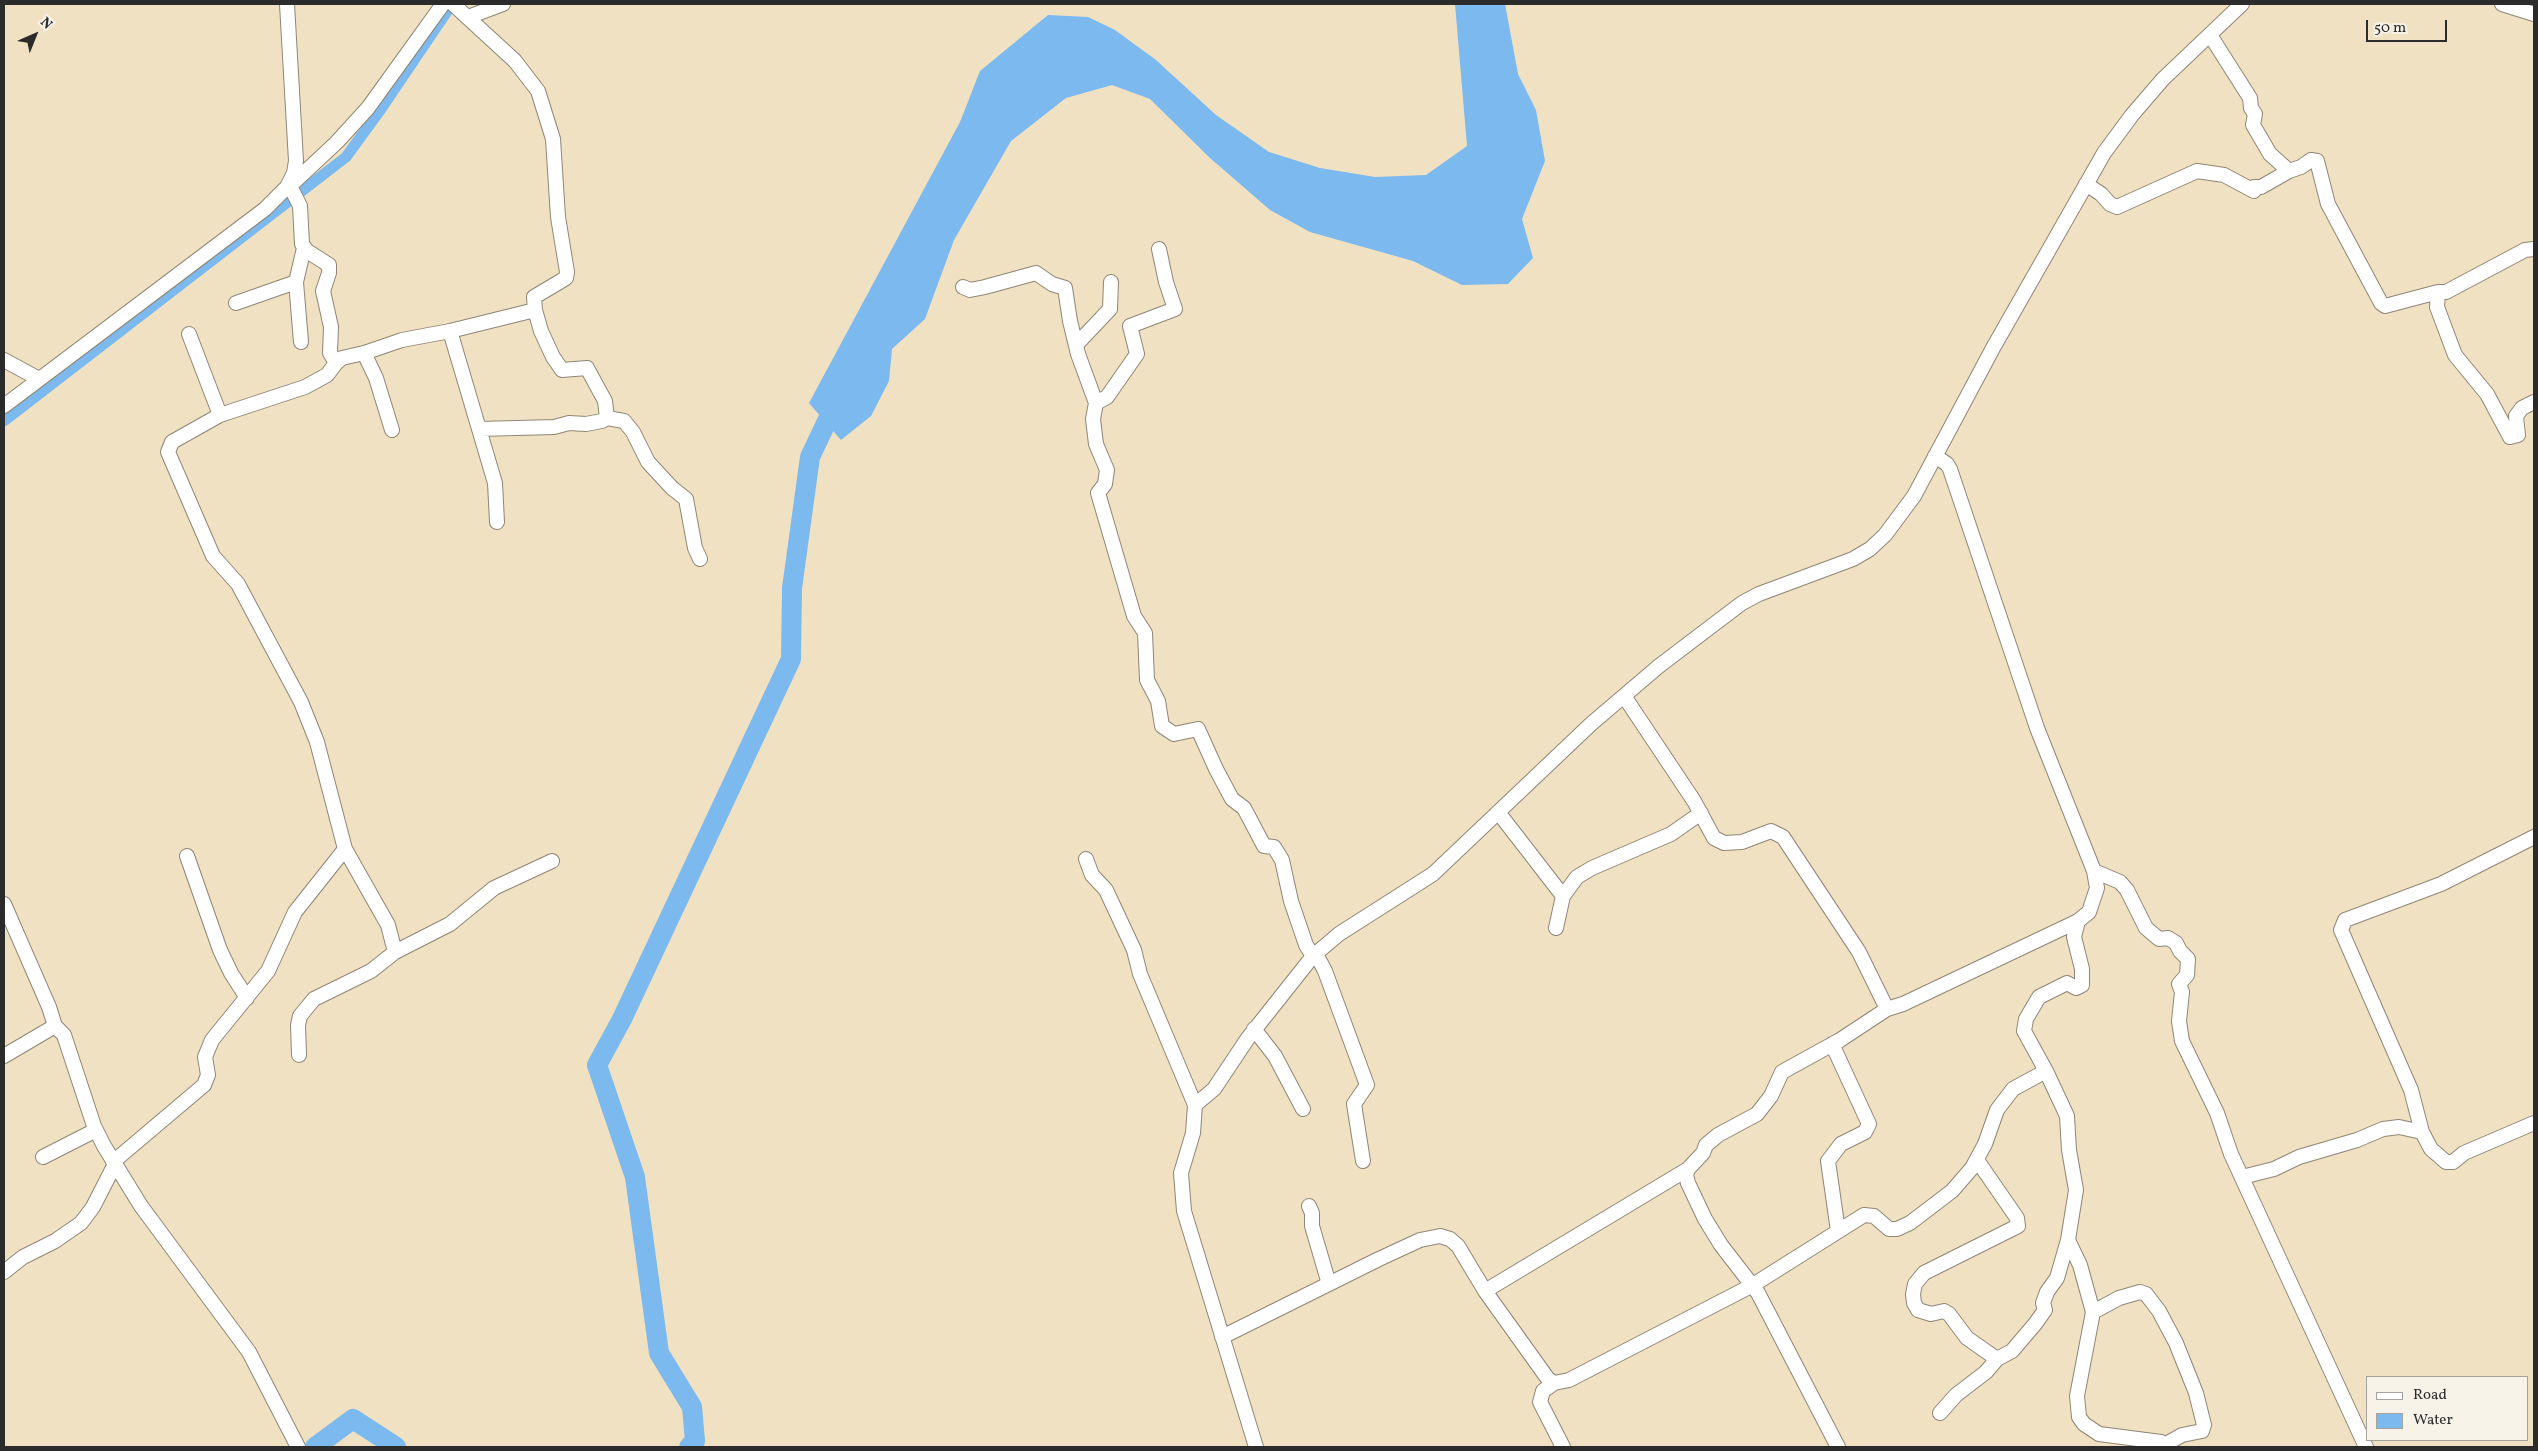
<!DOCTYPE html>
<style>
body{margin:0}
#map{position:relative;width:2538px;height:1451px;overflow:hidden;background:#f0e1c2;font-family:Vollkorn,serif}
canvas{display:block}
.frame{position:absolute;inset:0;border:5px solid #2b2b2b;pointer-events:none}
.legend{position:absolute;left:2366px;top:1376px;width:162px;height:65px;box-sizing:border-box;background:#f7f3e8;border:1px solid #a5a39c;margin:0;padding:6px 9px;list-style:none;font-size:15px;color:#2b2b2b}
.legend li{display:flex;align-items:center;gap:10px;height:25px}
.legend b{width:25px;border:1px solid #a5a39c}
.north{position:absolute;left:10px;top:10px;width:50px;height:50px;-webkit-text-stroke:4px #f7f3e8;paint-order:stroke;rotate:44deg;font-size:14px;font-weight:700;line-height:20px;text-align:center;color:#2b2b2b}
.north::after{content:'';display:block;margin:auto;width:18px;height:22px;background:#2b2b2b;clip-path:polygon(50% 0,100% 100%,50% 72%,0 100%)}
.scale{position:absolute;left:2366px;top:20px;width:81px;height:22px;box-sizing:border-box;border:2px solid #2b2b2b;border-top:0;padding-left:6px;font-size:15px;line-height:18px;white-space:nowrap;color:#2b2b2b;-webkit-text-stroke:4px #f7f3e8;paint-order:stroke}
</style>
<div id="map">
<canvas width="2538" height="1451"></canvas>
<div class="frame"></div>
<ul class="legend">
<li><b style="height:6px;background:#fff"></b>Road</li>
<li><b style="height:14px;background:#7bb9ee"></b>Water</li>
</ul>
<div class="north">N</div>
<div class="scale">50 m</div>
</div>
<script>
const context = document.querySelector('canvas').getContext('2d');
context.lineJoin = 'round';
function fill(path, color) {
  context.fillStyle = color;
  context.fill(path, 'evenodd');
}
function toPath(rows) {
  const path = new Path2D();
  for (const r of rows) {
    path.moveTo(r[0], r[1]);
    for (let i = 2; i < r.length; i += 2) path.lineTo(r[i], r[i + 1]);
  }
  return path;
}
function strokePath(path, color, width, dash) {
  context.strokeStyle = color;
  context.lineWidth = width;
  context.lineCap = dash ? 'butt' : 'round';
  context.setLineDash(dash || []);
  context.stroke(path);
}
fill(toPath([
 [1455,4,1505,4,1518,74,1536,110,1545,161,1522,219,1533,258,1508,284,1462,285,1413,261,1310,232,1270,210,1210,158,1150,99,1112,85,1066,98,1011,141,954,240,925,319,892,349,889,381,871,416,841,440,809,403,960,122,980,71,1048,15,1088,17,1115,30,1156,60,1216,115,1269,152,1320,168,1375,177,1426,175,1467,146]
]), '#7bb9ee');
strokePath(toPath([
 [4,421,346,157,381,109,452,4]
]), '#7bb9ee', 11);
strokePath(toPath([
 [315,1447,353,1419,396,1447],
 [689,1447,695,1441,692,1407,659,1353,635,1177,597,1065,622,1019,791,659,792,588,810,457,838,398]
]), '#7bb9ee', 20);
const minor = toPath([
 [2502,4,2534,14],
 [468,17,503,4],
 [2210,35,2250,98,2251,108,2255,114,2253,125,2270,154,2289,171,2301,167,2311,160,2317,161,2328,204,2381,303,2385,306,2438,292],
 [2086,184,2101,194,2110,204,2117,207,2197,171,2224,175,2254,191,2254,187,2261,187,2289,171],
 [290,186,300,206,302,244,307,251,329,265,329,273,323,291,331,327,330,353,336,363,342,358,364,353,402,340,450,331,535,310,534,297,566,278,567,272,558,217,553,139,538,91,515,61,453,4],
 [290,186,337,142,368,108,443,4],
 [2534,249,2525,250,2446,292,2438,292,2437,307,2455,355,2487,394,2510,437,2518,435,2516,416,2522,408,2534,402],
 [963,287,970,290,985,287,1036,273,1052,284,1065,288,1070,321,1078,354,1096,403,1093,419,1096,444,1107,470,1105,484,1098,493,1134,616,1145,633,1147,680,1158,701,1162,726,1174,734,1198,729,1216,769,1232,799,1244,808,1264,846,1274,847,1282,860,1291,901,1306,945,1313,956],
 [236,303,296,282],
 [535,310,541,331,553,357,562,370,587,368,605,401,607,418],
 [450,331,495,483,497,522],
 [189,334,220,415],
 [301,342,296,282,304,248],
 [1076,345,1110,309,1111,282],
 [364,353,376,378,392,430],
 [4,360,39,379],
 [1096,403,1107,397,1137,354,1130,326,1175,309,1166,282,1159,249],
 [4,406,265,209,287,187,294,173,296,161,287,4],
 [479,429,554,427,569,423,586,424,602,421,607,418,624,421,633,432,648,462,672,488,686,499,695,548,700,559],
 [1624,696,1694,801,1714,838,1724,843,1742,842,1771,831,1783,837,1859,952,1887,1009],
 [1498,812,1563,896],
 [2534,837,2441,884,2345,920,2341,930,2411,1090,2422,1132,2431,1149,2446,1162,2453,1162,2464,1153,2534,1123],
 [345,849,388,925,395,952],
 [187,856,220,950,231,973,247,998],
 [1086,859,1092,875,1106,890,1134,950,1140,974,1195,1105],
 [2094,871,2120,882,2127,890,2146,928,2159,939,2168,938,2176,943,2180,951,2188,959,2187,975,2179,984,2182,992,2179,1021,2182,1041,2217,1113,2231,1154,2366,1447],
 [4,904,49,1007,55,1026,64,1035,94,1126,104,1146,141,1206,249,1352,298,1447],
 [1556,928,1563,896,1577,877,1592,868,1671,834,1701,813],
 [1316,954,1325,971,1367,1085,1354,1104,1363,1161],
 [1254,1029,1275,1056,1303,1109],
 [1832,1044,1869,1124,1865,1132,1841,1144,1828,1161,1838,1231],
 [299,1055,298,1025,300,1016,314,999,371,971,395,952,450,924,494,888,552,861],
 [4,1056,55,1026],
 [43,1157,96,1130],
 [1977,1160,2017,1218,2018,1226,1924,1273,1915,1284,1913,1294,1914,1303,1918,1310,1931,1314,1944,1311,1949,1314,1967,1338,1997,1359],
 [113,1162,204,1085,208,1075,205,1057,212,1040,268,971,295,912,345,849,317,742,301,702,238,584,213,556,168,452,172,442,220,415,305,387,327,375,336,363],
 [2242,1177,2274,1169,2299,1157,2357,1140,2383,1129,2399,1127,2422,1132],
 [1309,1206,1312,1213,1312,1226,1329,1284],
 [2068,1240,2080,1265,2093,1312,2077,1396,2079,1417,2084,1424,2099,1434,2161,1442,2170,1447],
 [4,1272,23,1257,55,1241,81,1223,93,1207,115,1164],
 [1485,1291,1688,1169],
 [2093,1312,2119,1298,2140,1292,2146,1294,2159,1311,2176,1343,2196,1393,2204,1425,2202,1431,2182,1435,2166,1444],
 [1222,1337,1379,1259,1420,1240,1440,1236,1450,1239,1458,1246,1485,1291,1548,1379,1554,1383,1569,1380,1753,1285,1864,1215,1874,1216,1889,1229,1897,1229,1910,1223,1952,1191,1972,1168,1985,1144,1997,1110,2013,1089,2046,1071],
 [1554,1383,1543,1391,1540,1402,1563,1447],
 [1940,1413,1956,1395,1986,1372,1997,1359,2012,1351,2035,1324,2045,1310,2043,1303,2047,1292,2057,1278,2068,1240,2076,1190,2069,1150,2067,1116,2046,1071,2024,1031,2026,1019,2039,997,2067,983,2076,988,2082,985,2082,969,2074,937,2078,921],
 [1256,1447,1184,1211,1181,1173,1193,1133,1195,1105,1214,1089,1248,1038,1313,956,1339,934,1433,874,1591,724,1659,666,1742,603,1759,594,1853,559,1870,549,1885,535,1914,496,1993,348,2104,153,2132,115,2163,79,2242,4],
 [1838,1447,1758,1293,1721,1245,1705,1219,1688,1183,1686,1175,1688,1169,1703,1153,1706,1145,1718,1135,1757,1114,1771,1096,1782,1072,1840,1040,1887,1009,1903,1004,2078,921,2089,912,2097,888,2094,871,2037,728,1950,469,1947,464,1935,456]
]);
strokePath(minor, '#8e8676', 16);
strokePath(minor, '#fff', 14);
</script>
